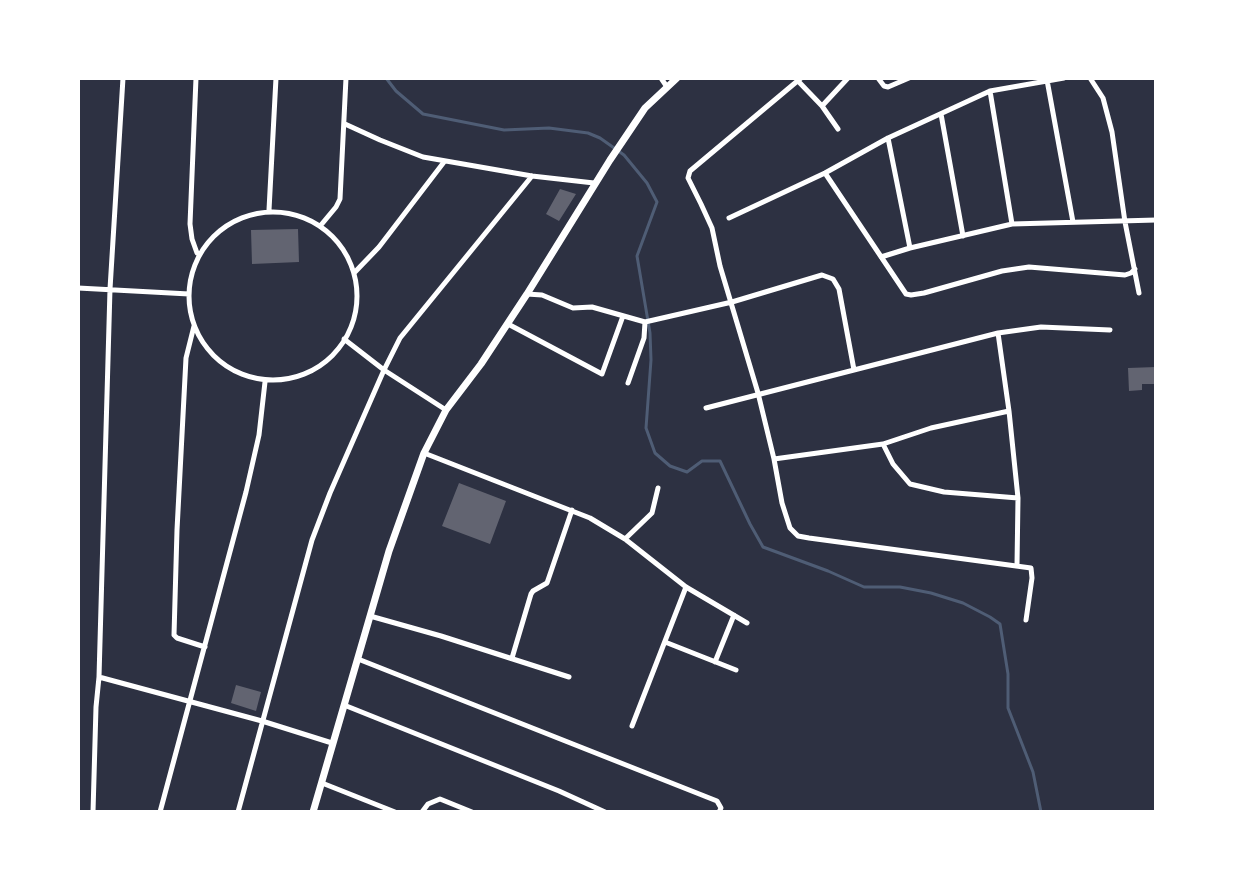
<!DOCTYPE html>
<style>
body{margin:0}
#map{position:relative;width:1234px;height:890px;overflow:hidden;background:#2d3142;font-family:Jost,sans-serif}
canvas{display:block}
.frame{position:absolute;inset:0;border:80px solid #fff;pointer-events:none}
</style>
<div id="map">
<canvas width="1234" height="890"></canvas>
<div class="frame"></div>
</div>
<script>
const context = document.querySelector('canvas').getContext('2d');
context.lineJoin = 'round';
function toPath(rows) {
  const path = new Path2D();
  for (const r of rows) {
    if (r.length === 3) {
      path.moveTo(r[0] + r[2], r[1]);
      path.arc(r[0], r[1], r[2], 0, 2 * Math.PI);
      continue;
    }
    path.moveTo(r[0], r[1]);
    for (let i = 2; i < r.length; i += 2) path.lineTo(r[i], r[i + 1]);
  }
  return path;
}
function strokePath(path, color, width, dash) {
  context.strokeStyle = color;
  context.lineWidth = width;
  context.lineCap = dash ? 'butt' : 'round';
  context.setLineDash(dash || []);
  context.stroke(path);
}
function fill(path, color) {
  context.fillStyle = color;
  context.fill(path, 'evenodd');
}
strokePath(toPath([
 [386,78,396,91,423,114,504,130,549,128,588,133,600,138,624,155,647,183,657,202,637,256,650,333,651,360,646,428,655,453,670,466,687,472,702,461,720,461,750,524,763,547,828,571,864,587,900,587,931,593,963,603,990,617,1000,624,1008,674,1008,708,1033,772,1041,812]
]), '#4f5d75', 3);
fill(toPath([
 [560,189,576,194,559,221,546,214],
 [298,229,299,262,252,264,251,230],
 [1156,367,1156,384,1142,384,1142,390,1129,391,1128,368],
 [459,483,506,501,490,544,442,526],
 [236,685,261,692,256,711,231,703]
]), '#626471');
strokePath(toPath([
 [196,78,190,224,192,239,197,253],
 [661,78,667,87],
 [801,78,690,171,688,178,701,204,712,228,720,266,758,393,774,459,782,503,790,528,798,536,809,538,1031,568,1032,578,1026,620],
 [878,78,884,86,888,87,909,78],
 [1090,78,1103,98,1112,132,1125,222,1139,293],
 [1047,80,1073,222],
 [798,81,822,106,838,129],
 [990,91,1012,224],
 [822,106,848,78],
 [941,114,963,236],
 [345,124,380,140,423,157,532,176,594,183],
 [888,138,910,248],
 [825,173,906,294,911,295,924,293,1002,271,1029,267,1125,275,1131,273,1135,269],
 [269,210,276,78],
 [273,296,84],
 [729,218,825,173,888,138,990,91,1064,78],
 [321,225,336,207,340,199,346,78],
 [881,257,910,248,1012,224,1156,220],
 [355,272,379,247,444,162],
 [78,288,189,294],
 [527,294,542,295,573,308,592,307,645,322],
 [508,324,602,374,623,316],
 [194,326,186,358,177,530,174,635,177,638,205,647],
 [998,333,1009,411,1018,498,1017,565],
 [344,339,384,370,446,410],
 [628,383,644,338,645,322,732,302,822,275,833,279,839,289,854,370],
 [706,408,998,333,1041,327,1110,330],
 [883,444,931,428,1009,411],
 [424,453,590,518,625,539,686,587,747,623],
 [774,459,883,444,893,464,910,484,944,492,1018,498],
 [625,539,652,513,658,488],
 [370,616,441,636,569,677],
 [665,642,736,670],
 [512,658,531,594,533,591,547,583,572,510],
 [358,659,717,801,721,808,719,812],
 [715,662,734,615],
 [99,677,262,721,332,743],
 [344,705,559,791,605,812],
 [632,726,686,587],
 [322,783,395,812],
 [93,812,96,707,99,677,110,289,123,78],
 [160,812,246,492,259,435,265,382],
 [238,812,312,540,330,493,384,370,400,338,532,176],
 [422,812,428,804,440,799,472,812]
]), '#fff', 5);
strokePath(toPath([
 [313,812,389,551,424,453,446,410,481,364,527,294,610,160,645,108,677,78]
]), '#fff', 7);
</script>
